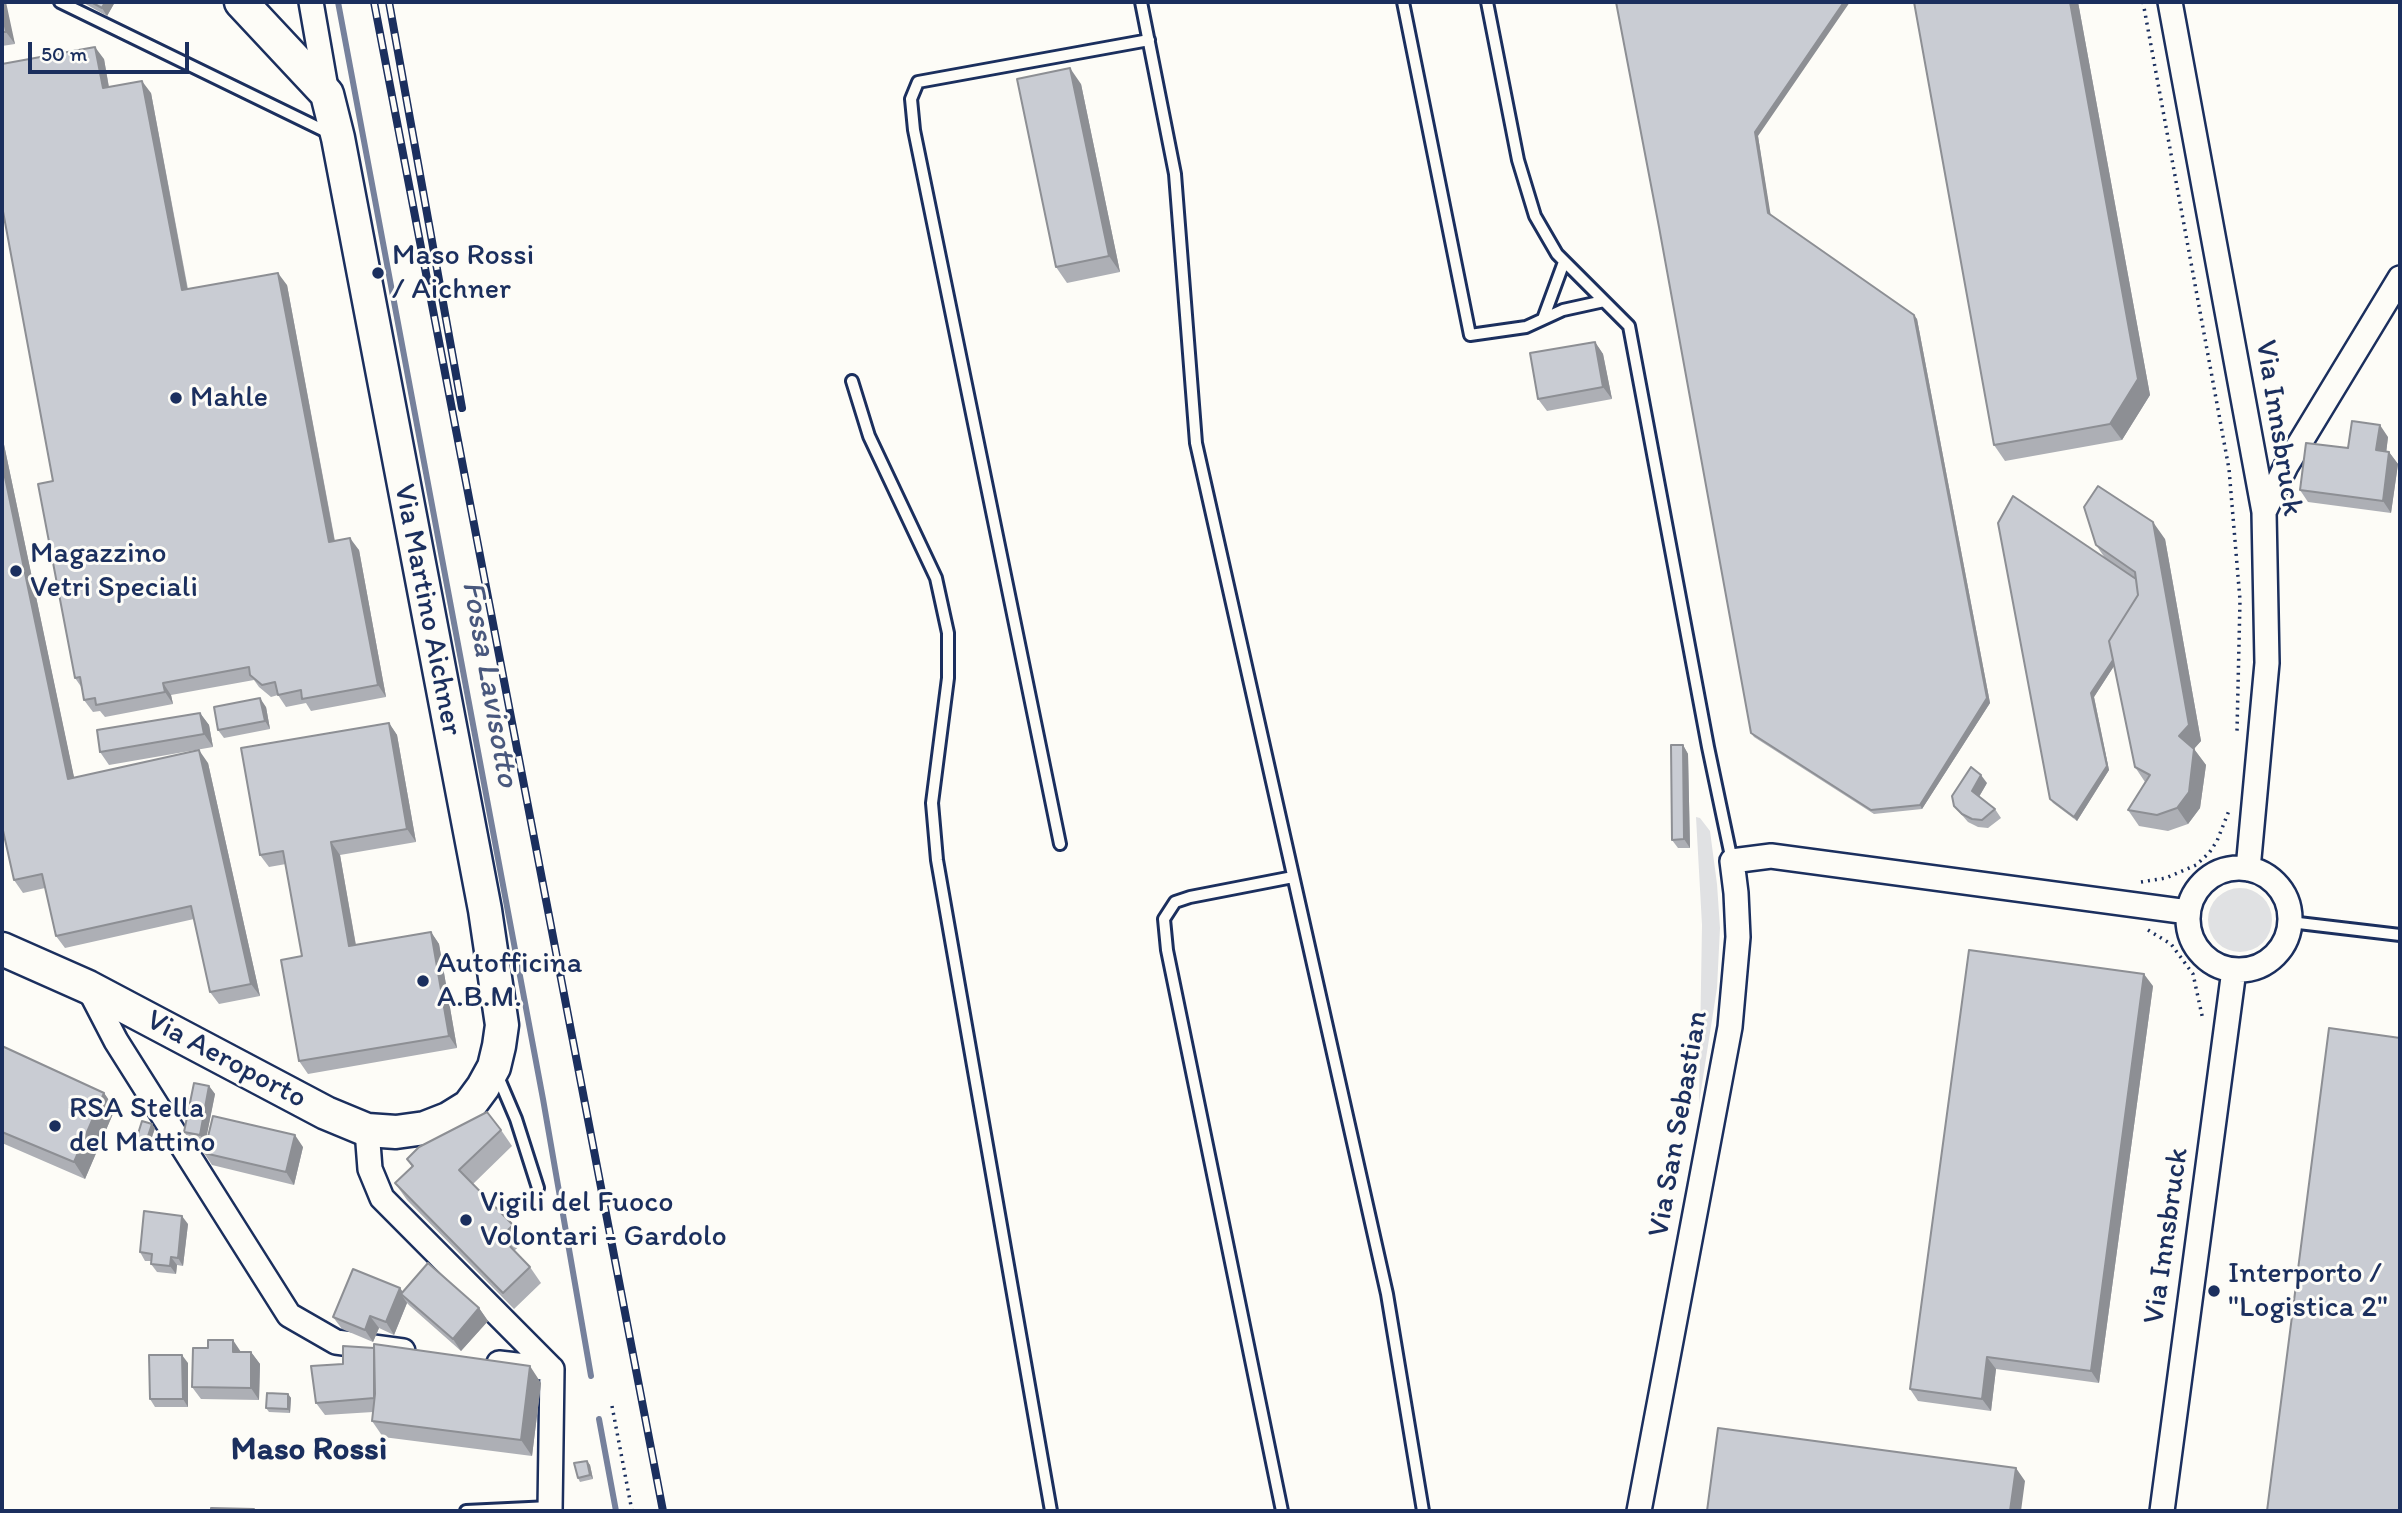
<!DOCTYPE html>
<style>
body{margin:0}
#map{position:relative;width:2402px;height:1513px;overflow:hidden;background:#fdfcf7;font-family:Itim,sans-serif}
canvas{display:block}
.frame{position:absolute;inset:0;border:4px solid #1b2f5e;pointer-events:none}
.scale{position:absolute;left:28px;top:42px;width:161px;height:32px;box-sizing:border-box;border:4px solid #1b2f5e;border-top:0;padding-left:9px;font-size:21px;line-height:24px;white-space:nowrap;color:#1b2f5e;-webkit-text-stroke:5px #fdfcf7;paint-order:stroke}
</style>
<div id="map">
<canvas width="2402" height="1513"></canvas>
<div class="frame"></div>
<div class="scale">50 m</div>
</div>
<script>
const context = document.querySelector('canvas').getContext('2d');
context.lineJoin = 'round';
function fill(path, color) {
  context.fillStyle = color;
  context.fill(path, 'evenodd');
}
function toPath(rows) {
  const path = new Path2D();
  for (const r of rows) {
    if (r.length === 3) {
      path.moveTo(r[0] + r[2], r[1]);
      path.arc(r[0], r[1], r[2], 0, 2 * Math.PI);
      continue;
    }
    path.moveTo(r[0], r[1]);
    for (let i = 2; i < r.length; i += 2) path.lineTo(r[i], r[i + 1]);
  }
  return path;
}
function strokePath(path, color, width, dash) {
  context.strokeStyle = color;
  context.lineWidth = width;
  context.lineCap = dash ? 'butt' : 'round';
  context.setLineDash(dash || []);
  context.stroke(path);
}
function label(font, color, halo, rows, align = 'center') {
  context.font = font + ' Itim,sans-serif';
  context.lineWidth = 6;
  context.setLineDash([]);
  context.textBaseline = 'middle';
  context.strokeStyle = halo;
  context.fillStyle = color;
  for (const [text, x, y, turn = 0] of rows) {
    context.save();
    context.translate(x, y);
    context.rotate((+turn || 0) * Math.PI / 180);
    context.textAlign = isNaN(turn) ? turn : align;
    if (halo) context.strokeText(text, 0, 0);
    context.fillText(text, 0, 0);
    context.restore();
  }
}
fill(toPath([
 [1696,817,1700,818,1710,831,1717,884,1720,928,1717,988,1699,1103,1702,925],
 [2240,920,32]
]), '#e0e1e3');
strokePath(toPath([
 [338,2,543,1099,591,1376],
 [599,1419,616,1511]
]), '#76819c', 6);
const lane = toPath([
 [60,2,331,134],
 [1141,2,1175,174,1196,443,1387,1294,1423,1511],
 [1403,2,1470,335,1526,327,1563,310,1604,301],
 [1487,2,1518,160,1535,216,1557,254,1629,326,1708,747,1732,861],
 [1543,319,1564,262],
 [852,381,869,436,936,578,948,633,948,678,932,803,937,860,1051,1511],
 [1060,844,914,130,911,99,918,82,1149,40],
 [2290,922,2400,935],
 [496,1072,516,1119,538,1188],
 [466,1511,550,1507],
 [1282,1511,1167,950,1164,919,1175,902,1190,897,1293,877]
]);
const street = toPath([
 [311,2,327,94],
 [2170,2,2264,512,2267,663,2248,869],
 [2264,512,2286,466,2400,278],
 [2239,919,51],
 [88,987,116,1041,289,1315,336,1342,403,1351],
 [367,1130,370,1169,382,1198,552,1369,550,1511],
 [499,1363,552,1369],
 [1639,1511,1730,1027,1738,937,1736,893,1732,861,1771,856,2188,912],
 [2162,1511,2234,970]
]);
const secondary = toPath([
 [2,949,88,987,326,1113,367,1130,396,1132,425,1128,448,1119,469,1106,483,1087,494,1067,499,1046,502,1025,485,910,338,138,327,94,241,2]
]);
strokePath(lane, '#1b2f5e', 16);
strokePath(street, '#1b2f5e', 28);
strokePath(secondary, '#1b2f5e', 37);
strokePath(toPath([
 [2143,2,2229,469,2240,600,2237,731],
 [2141,882,2166,878,2196,865,2209,853,2217,841,2230,808],
 [2148,930,2171,944,2193,974,2203,1020],
 [612,1406,632,1511]
]), '#1b2f5e', 3.5, [2, 5]);
strokePath(lane, '#fdfcf7', 10);
strokePath(street, '#fdfcf7', 23);
strokePath(secondary, '#fdfcf7', 32);
const rail = toPath([
 [374,2,663,1511],
 [389,2,462,408]
]);
strokePath(rail, '#1b2f5e', 8);
strokePath(rail, '#fdfcf7', 5, [16]);
fill(toPath([
 [2,2,15,44,2,46],
 [82,2,115,2,107,16],
 [1914,2,2078,2,2150,395,2122,440,2005,461,1994,445],
 [104,59,109,87,151,93,188,289,287,285,335,541,359,550,386,697,311,711,306,703,286,707,278,695,271,697,259,687,254,680,171,695,173,704,105,717,100,711,93,712,84,700,82,688,75,678,53,481],
 [1081,84,1120,272,1067,283,1056,267],
 [1758,136,1770,215,1917,319,1990,703,1922,809,1874,814,1754,737,1751,733,1659,227],
 [1595,342,1603,354,1612,399,1547,411,1538,399],
 [2,435,74,778,208,763,260,996,219,1004,210,992,194,919,65,948,56,936,45,888,23,893,14,880],
 [2388,437,2386,452,2389,452,2398,464,2391,513,2308,502,2300,490,2348,448],
 [2165,539,2201,741,2194,749,2206,765,2200,808,2188,824,2168,831,2139,826,2128,810,2145,782,2135,767,2114,666,2094,697,2109,770,2077,821,2053,803,2050,799,2105,558,2096,545],
 [266,707,270,729,224,738,218,730],
 [200,713,209,725,213,747,109,765,100,752],
 [389,723,397,735,416,842,340,855,356,945,431,932,439,944,457,1048,308,1074,299,1061,302,956,286,864,269,867,260,855],
 [1683,745,1688,754,1690,848,1678,848,1672,840],
 [1987,783,1979,797,1995,809,2001,818,1988,828,1978,827,1968,822,1954,806],
 [2153,986,2099,1383,1996,1369,1991,1411,1918,1401,1910,1389],
 [2,1046,104,1093,115,1109,85,1179,2,1143],
 [209,1086,215,1094,205,1144,190,1140,184,1132],
 [155,1128,147,1152,133,1148,130,1143,137,1137],
 [501,1130,512,1146,473,1184,513,1225,525,1241,514,1251,530,1267,541,1283,514,1309,407,1200,395,1183,412,1167,407,1159],
 [303,1147,294,1185,212,1165,204,1153],
 [188,1224,183,1266,177,1265,176,1274,157,1272,151,1264,151,1261,145,1261,140,1252],
 [400,1288,403,1292,479,1308,488,1321,461,1351,410,1306,407,1303,394,1335,379,1328,373,1342,342,1329,333,1317],
 [241,1352,251,1352,260,1364,259,1400,201,1399,192,1387],
 [188,1363,188,1407,155,1407,150,1399],
 [541,1383,532,1456,383,1437,372,1421,373,1412,325,1415,316,1403],
 [288,1394,291,1398,290,1413,269,1412,266,1408],
 [587,1461,590,1465,593,1479,580,1482,578,1478]
]), '#adafb5');
fill(toPath([
 [2,2,6,2,15,44,6,32,2,9],
 [105,2,115,2,107,16,102,8],
 [1844,2,1850,2,1758,136,1771,217,1768,213,1755,132],
 [2070,2,2078,2,2150,395,2122,440,2110,424],
 [95,47,104,59,111,100,103,88],
 [1070,68,1081,84,1120,272,1109,256],
 [142,81,151,93,190,303,182,290],
 [278,273,287,285,337,554,329,542],
 [1914,315,1917,319,1990,703,1922,809,1920,805],
 [1595,342,1603,354,1612,399,1603,387],
 [2380,425,2388,437,2385,463,2376,450],
 [2,435,77,791,68,779,2,463],
 [2389,452,2398,464,2391,513,2383,501],
 [2153,522,2165,539,2201,741,2191,752,2179,736],
 [350,538,359,550,386,697,378,685],
 [2146,607,2149,612,2094,697,2109,770,2077,821,2074,817,2091,693],
 [163,683,171,695,173,704,165,692],
 [260,698,266,707,270,729,265,721],
 [200,713,209,725,213,747,204,734],
 [389,723,397,735,416,842,407,829],
 [1683,745,1688,754,1690,848,1684,839],
 [2194,749,2206,765,2200,808,2188,824,2177,808],
 [199,750,208,763,260,996,251,984],
 [1981,775,1987,783,1977,800,1972,791],
 [331,842,340,855,358,958,349,946],
 [431,932,439,944,457,1048,449,1036],
 [2144,974,2153,986,2099,1383,2091,1371],
 [209,1086,215,1094,205,1144,200,1135],
 [104,1093,115,1109,85,1179,74,1162],
 [152,1124,155,1128,147,1152,144,1148],
 [295,1135,303,1147,294,1185,286,1172],
 [182,1216,188,1224,183,1266,178,1258],
 [171,1257,177,1265,176,1274,170,1266],
 [400,1288,408,1300,401,1294,407,1303,394,1335,386,1322],
 [479,1308,488,1321,461,1351,453,1339],
 [370,1316,379,1328,373,1342,365,1330],
 [233,1340,241,1352,233,1352],
 [251,1352,260,1364,259,1400,251,1388],
 [182,1355,188,1363,188,1407,183,1399],
 [1987,1357,1996,1369,1991,1411,1982,1399],
 [530,1366,541,1383,532,1456,521,1440],
 [288,1394,291,1398,290,1413,288,1409],
 [587,1461,590,1465,593,1479,590,1475],
 [2016,1468,2025,1481,2021,1511,2010,1511]
]), '#8d8f94');
const building = toPath([
 [91,2,105,2,102,8,91,2],
 [1616,2,1844,2,1755,132,1768,213,1914,315,1987,698,1920,805,1871,810,1751,733,1659,227,1616,2],
 [1914,2,2070,2,2138,379,2110,424,1994,445,1914,2],
 [2,9,6,32,2,32,2,9],
 [95,47,103,88,142,81,182,290,278,273,329,542,350,538,378,685,302,699,301,690,278,695,275,682,262,685,250,675,249,667,163,683,165,692,96,705,95,698,84,700,80,677,75,678,38,484,53,481,2,206,2,64,95,47],
 [1070,68,1109,256,1056,267,1017,79,1070,68],
 [1595,342,1603,387,1538,399,1530,353,1595,342],
 [2352,421,2380,425,2376,450,2389,452,2383,501,2300,490,2306,443,2348,448,2352,421],
 [2,463,68,779,199,750,251,984,210,992,191,906,56,936,42,874,14,880,2,826,2,463],
 [2098,486,2153,522,2189,725,2179,736,2194,749,2189,792,2177,808,2157,815,2128,810,2150,775,2135,767,2109,641,2138,595,2135,572,2096,545,2084,507,2098,486],
 [2013,496,2136,579,2138,595,2109,641,2113,660,2091,693,2107,766,2074,817,2050,799,1998,523,2013,496],
 [260,698,265,721,218,730,214,707,260,698],
 [200,713,204,734,100,752,97,730,200,713],
 [389,723,407,829,331,842,349,946,431,932,449,1036,299,1061,281,960,302,956,283,851,260,855,241,748,389,723],
 [1671,745,1683,745,1684,839,1672,840,1671,745],
 [1971,767,1981,775,1972,791,1995,809,1982,820,1972,819,1962,814,1954,806,1952,796,1971,767],
 [1969,950,2144,974,2091,1371,1987,1357,1982,1399,1910,1389,1969,950],
 [2329,1028,2400,1038,2400,1511,2267,1511,2329,1028],
 [2,1046,104,1093,74,1162,2,1132,2,1046],
 [194,1083,209,1086,200,1135,184,1132,194,1083],
 [487,1112,501,1130,459,1170,513,1225,501,1237,530,1267,503,1293,395,1183,413,1166,407,1159,419,1147,487,1112],
 [213,1116,295,1135,286,1172,204,1153,213,1116],
 [142,1121,152,1124,144,1148,130,1143,132,1135,137,1137,142,1121],
 [144,1211,182,1216,178,1258,171,1257,170,1266,151,1264,152,1254,140,1252,144,1211],
 [428,1263,479,1308,453,1339,401,1294,428,1263],
 [353,1269,400,1288,386,1322,370,1316,365,1330,333,1317,353,1269],
 [208,1340,233,1340,233,1352,251,1352,251,1388,192,1387,193,1348,208,1348,208,1340],
 [374,1344,530,1366,521,1440,372,1421,375,1394,374,1344],
 [343,1346,374,1348,374,1398,316,1403,311,1366,343,1364,343,1346],
 [149,1355,182,1355,183,1399,150,1399,149,1355],
 [267,1393,288,1394,288,1409,266,1408,267,1393],
 [1718,1428,2016,1468,2010,1511,1707,1511,1718,1428],
 [587,1461,590,1475,578,1478,574,1463,587,1461],
 [211,1508,254,1509,254,1511,211,1511,211,1508]
]);
fill(building, '#c9ccd3');
strokePath(building, '#8d8f94', 2);
for (const [x, y, r, color] of [
 [378,273,7,"#1b2f5e"],
 [176,398,7,"#1b2f5e"],
 [16,571,7,"#1b2f5e"],
 [423,981,7,"#1b2f5e"],
 [55,1126,7,"#1b2f5e"],
 [466,1220,7,"#1b2f5e"],
 [2214,1291,7,"#1b2f5e"]
]) {
  const dot = new Path2D();
  dot.arc(x, y, r, 0, 2 * Math.PI);
  context.fillStyle = color;
  context.fill(dot);
  strokePath(dot, '#fdfcf7', 2.5);
}
label('30px', '#1b2f5e', '#fdfcf7', [
 ["Maso Rossi",392,256],
 ["/ Aichner",392,290],
 ["Mahle",190,398],
 ["Magazzino",30,554],
 ["Vetri Speciali",30,588],
 ["Autofficina",437,964],
 ["A.B.M.",437,998],
 ["RSA Stella",69,1109],
 ["del Mattino",69,1143],
 ["Vigili del Fuoco",480,1203],
 ["Volontari - Gardolo",480,1237],
 ["Interporto /",2228,1274],
 ["\"Logistica 2\"",2228,1308]
], 'left');
label('30px', '#1b2f5e', '#fdfcf7', [
 ["Via Innsbruck",2278,428,81],
 ["Via Martino Aichner",427,610,79],
 ["Via Aeroporto",226,1060,28],
 ["Via San Sebastian",1679,1124,-80],
 ["Via Innsbruck",2167,1236,-82]
]);
label('italic 32px', '#49587d', '#fdfcf7', [
 ["Fossa Lavisotto",489,684,80]
]);
label('bold 33px', '#1b2f5e', '#fdfcf7', [
 ["Maso Rossi",309,1451]
]);
</script>
